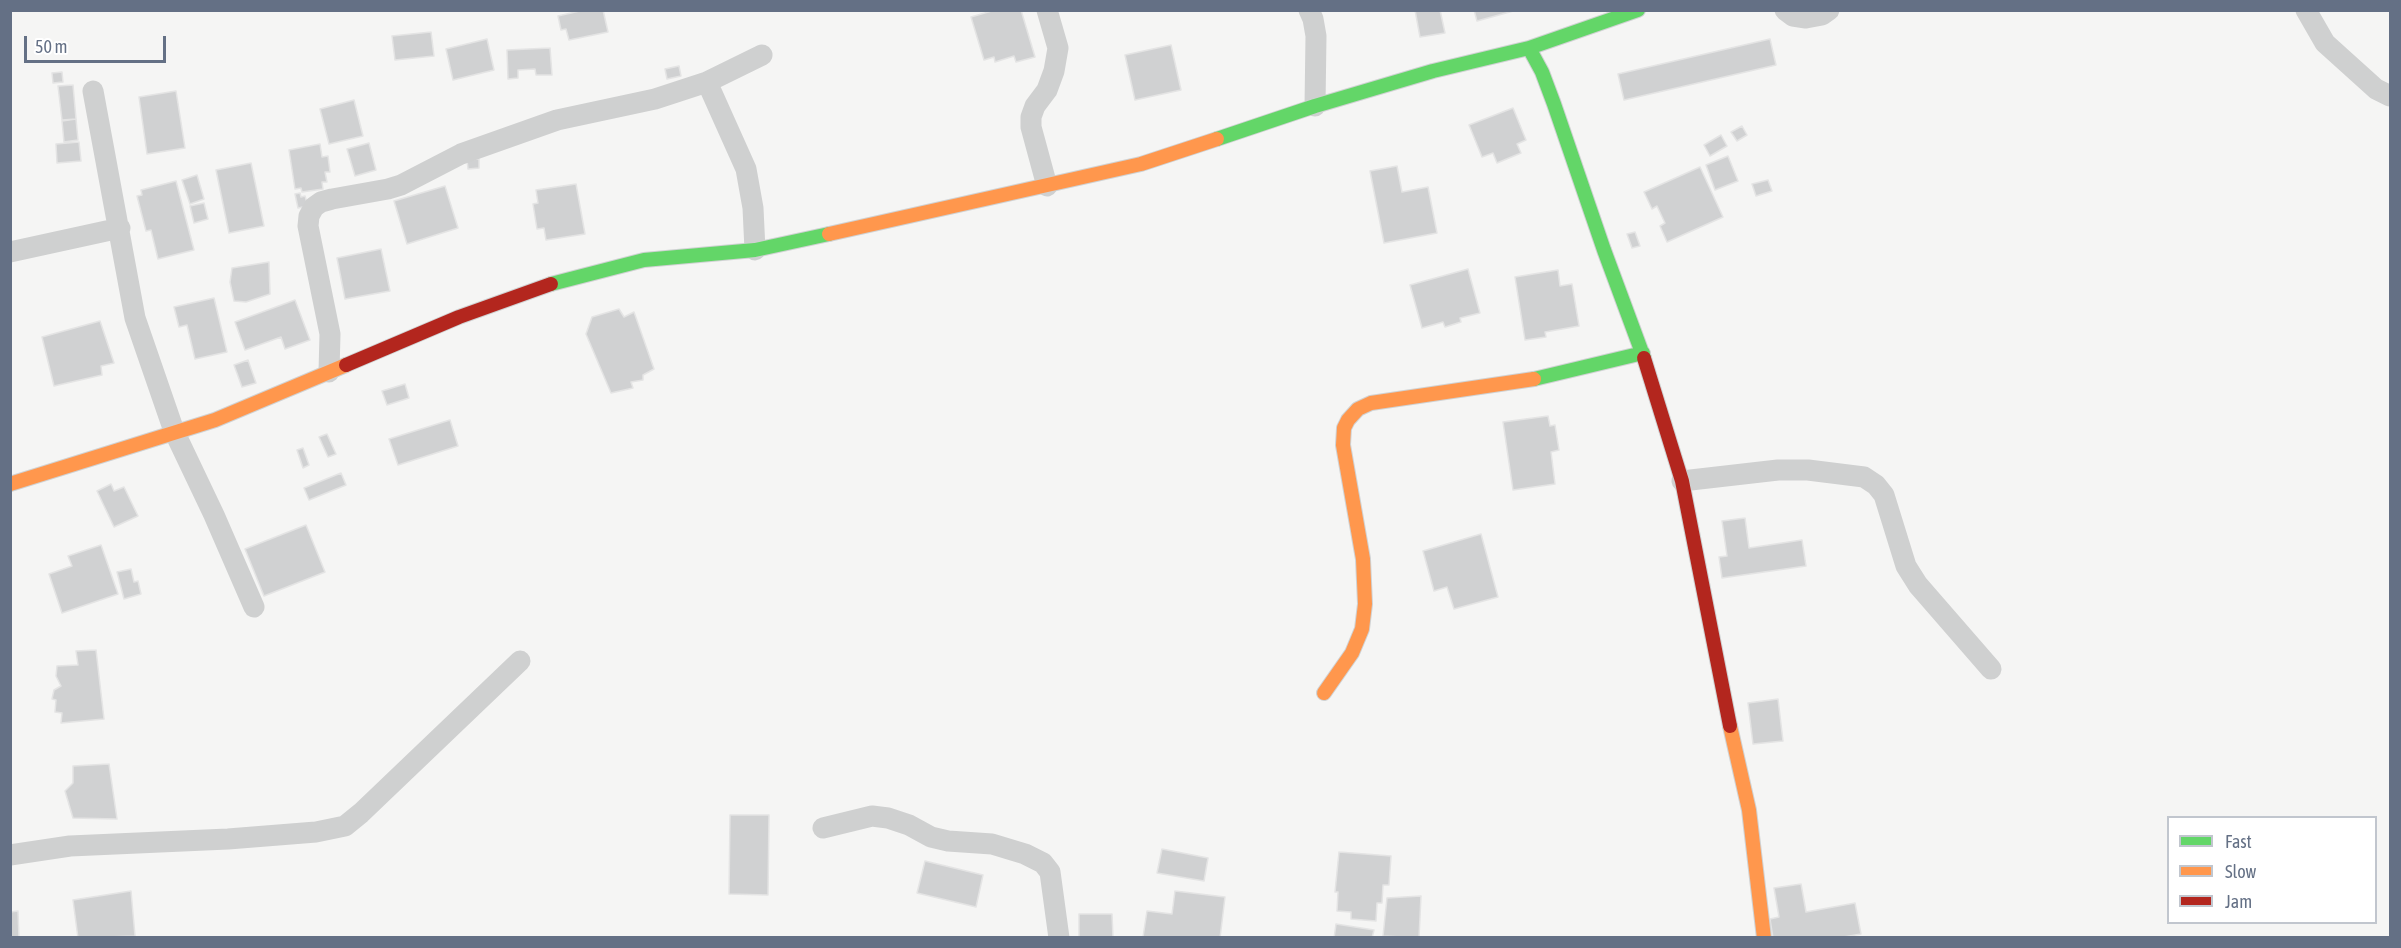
<!DOCTYPE html>
<style>
body{margin:0}
#map{position:relative;width:2401px;height:948px;overflow:hidden;background:#f5f5f4;font-family:"Asap Condensed",sans-serif}
canvas{display:block}
.frame{position:absolute;inset:0;border:12px solid #647085;pointer-events:none}
.legend{position:absolute;left:2167px;top:816px;width:210px;height:108px;box-sizing:border-box;background:#fff;border:2px solid #c1c6ce;margin:0;padding:8px 10px;list-style:none;font-size:18px;color:#647085}
.legend li{display:flex;align-items:center;gap:12px;height:30px}
.legend b{width:30px;border:2px solid #c1c6ce}
.scale{position:absolute;left:24px;top:36px;width:142px;height:27px;box-sizing:border-box;border:3px solid #647085;border-top:0;padding-left:8px;font-size:18px;line-height:21px;white-space:nowrap;color:#647085;-webkit-text-stroke:4px #fff;paint-order:stroke}
</style>
<div id="map">
<canvas width="2401" height="948"></canvas>
<div class="frame"></div>
<ul class="legend">
<li><b style="height:8px;background:#63d668"></b>Fast</li>
<li><b style="height:8px;background:#ff974d"></b>Slow</li>
<li><b style="height:8px;background:#b3261e"></b>Jam</li>
</ul>
<div class="scale">50 m</div>
</div>
<script>
const context = document.querySelector('canvas').getContext('2d');
context.lineJoin = 'round';
function fill(path, color) {
  context.fillStyle = color;
  context.fill(path, 'evenodd');
}
function toPath(rows) {
  const path = new Path2D();
  for (const r of rows) {
    path.moveTo(r[0], r[1]);
    for (let i = 2; i < r.length; i += 2) path.lineTo(r[i], r[i + 1]);
  }
  return path;
}
function strokePath(path, color, width, dash) {
  context.strokeStyle = color;
  context.lineWidth = width;
  context.lineCap = dash ? 'butt' : 'round';
  context.setLineDash(dash || []);
  context.stroke(path);
}
const building = toPath([
 [584,10,603,10,608,32,569,40,566,29,561,30,558,16,584,10],
 [995,10,1021,10,1035,57,1016,62,1014,56,995,62,994,57,984,60,971,17,995,10],
 [1415,10,1440,10,1445,33,1420,37,1415,10],
 [1474,10,1517,10,1477,21,1474,10],
 [431,32,434,56,395,60,392,36,431,32],
 [487,39,494,70,453,80,446,49,487,39],
 [1770,39,1776,65,1624,100,1618,74,1770,39],
 [1171,45,1181,90,1135,100,1125,55,1171,45],
 [550,48,552,75,536,75,535,69,518,70,518,78,508,79,507,50,550,48],
 [679,66,681,76,667,79,665,69,679,66],
 [62,72,63,82,53,83,52,73,62,72],
 [73,85,76,119,62,120,58,86,73,85],
 [176,91,185,148,147,154,139,97,176,91],
 [354,100,363,136,329,144,320,109,354,100],
 [1513,108,1526,140,1517,144,1521,153,1497,163,1493,153,1482,157,1469,125,1513,108],
 [76,119,78,140,64,142,62,121,76,119],
 [1742,126,1747,135,1737,141,1731,132,1742,126],
 [1721,135,1727,146,1710,156,1704,145,1721,135],
 [79,142,81,161,57,163,56,144,79,142],
 [369,143,376,170,355,176,347,149,369,143],
 [320,144,322,157,328,156,330,172,325,172,327,182,322,182,323,189,302,192,301,188,295,189,289,150,320,144],
 [1728,156,1738,181,1715,190,1706,165,1728,156],
 [479,159,479,168,468,169,467,160,479,159],
 [251,163,264,226,229,233,216,170,251,163],
 [1397,166,1402,192,1428,187,1437,233,1384,243,1370,171,1397,166],
 [1700,167,1723,217,1667,242,1660,226,1665,223,1657,206,1652,209,1644,192,1700,167],
 [197,175,204,199,190,204,182,180,197,175],
 [1768,180,1772,191,1756,196,1752,184,1768,180],
 [176,181,194,250,158,259,151,230,146,231,137,196,142,195,141,190,176,181],
 [576,184,585,234,546,240,544,228,537,229,533,204,538,203,536,190,576,184],
 [445,186,458,228,407,244,394,201,445,186],
 [300,193,301,197,305,196,308,206,298,208,295,194,300,193],
 [204,203,208,219,194,223,190,206,204,203],
 [1635,232,1640,246,1632,248,1627,234,1635,232],
 [381,249,390,291,345,299,337,258,381,249],
 [269,262,270,294,246,302,234,301,230,282,232,268,269,262],
 [1468,269,1480,313,1460,318,1461,322,1445,327,1443,322,1422,328,1410,285,1468,269],
 [1558,270,1560,286,1572,284,1579,326,1545,332,1546,337,1525,340,1515,277,1558,270],
 [214,298,227,352,195,359,187,325,179,327,174,307,214,298],
 [295,300,310,340,285,349,281,337,245,350,235,322,295,300],
 [619,309,624,317,634,312,654,369,643,375,643,380,631,382,633,388,611,393,586,334,592,317,619,309],
 [100,321,114,363,101,366,102,375,54,386,42,337,100,321],
 [248,360,256,383,242,387,234,365,248,360],
 [405,384,409,398,387,405,382,391,405,384],
 [1548,416,1550,426,1555,425,1559,450,1551,452,1555,484,1513,490,1503,422,1548,416],
 [450,420,458,446,398,465,389,439,450,420],
 [327,434,336,454,328,457,319,437,327,434],
 [303,448,309,465,303,468,297,450,303,448],
 [341,473,346,485,309,500,304,488,341,473],
 [111,484,114,491,124,487,138,516,114,527,97,491,111,484],
 [1745,518,1749,548,1802,540,1806,566,1722,578,1719,557,1727,556,1722,521,1745,518],
 [306,525,325,572,264,596,245,549,306,525],
 [1481,534,1498,597,1454,609,1447,587,1434,591,1423,551,1481,534],
 [101,545,118,594,62,613,49,574,72,566,68,556,101,545],
 [131,569,134,582,138,581,141,594,124,599,117,572,131,569],
 [96,650,104,719,61,723,62,713,55,712,56,700,52,699,54,690,61,686,56,676,57,666,78,665,76,651,96,650],
 [1778,699,1783,741,1753,744,1748,703,1778,699],
 [109,764,117,819,73,818,65,791,73,783,73,766,109,764],
 [730,815,769,815,768,895,729,894,730,815],
 [1162,849,1208,858,1204,881,1157,873,1162,849],
 [1339,852,1391,856,1389,885,1383,885,1382,903,1377,903,1376,921,1351,919,1351,912,1337,911,1338,892,1335,892,1339,852],
 [925,861,983,875,976,907,917,893,925,861],
 [1801,884,1806,912,1855,903,1861,934,1838,938,1773,938,1770,919,1779,917,1774,888,1801,884],
 [131,891,135,936,78,938,73,900,131,891],
 [1175,891,1225,897,1220,938,1143,937,1147,911,1172,914,1175,891],
 [1421,896,1419,938,1383,936,1387,898,1421,896],
 [18,911,19,938,10,938,10,912,18,911],
 [1079,914,1112,914,1113,938,1079,938,1079,914],
 [1336,924,1374,930,1372,938,1334,938,1336,924]
]);
fill(building, '#d0d1d2');
strokePath(building, '#e4e4e4', 1.5);
const fast = toPath([
 [1529,48,1542,72,1554,104,1604,250,1644,358],
 [1217,139,1315,106,1433,71,1529,48,1638,10],
 [551,284,644,260,755,250,829,234],
 [1534,379,1643,353]
]);
const slow = toPath([
 [829,234,1141,164,1217,139],
 [10,484,215,420,346,365],
 [1324,693,1352,653,1362,629,1365,604,1363,559,1343,445,1344,428,1348,420,1358,409,1371,403,1534,379],
 [1730,726,1749,810,1764,938]
]);
const jam = toPath([
 [1644,358,1682,481,1730,726],
 [346,365,459,317,551,284]
]);
strokePath(fast, '#d0d2d3', 16);
strokePath(slow, '#d0d2d3', 16);
strokePath(jam, '#d0d2d3', 16);
strokePath(toPath([
 [1309,10,1313,19,1316,36,1315,106],
 [1785,10,1793,16,1806,18,1822,15,1829,10],
 [2306,10,2325,43,2376,89,2390,96],
 [707,82,746,169,753,208,755,250],
 [93,91,135,318,174,431,214,515,254,607],
 [1047,186,1031,127,1031,117,1035,106,1047,90,1054,71,1058,48,1047,10],
 [10,252,120,228],
 [329,372,330,334,308,226,309,216,314,207,321,202,332,199,388,189,401,185,461,154,557,120,655,99,707,82,762,55],
 [1682,481,1778,470,1808,470,1864,477,1876,485,1884,495,1906,566,1918,585,1991,669],
 [823,828,872,816,888,818,909,825,931,837,948,841,992,844,1025,854,1043,863,1050,872,1059,938],
 [10,855,70,846,228,839,316,832,345,826,361,813,520,661]
]), '#cfd0d0', 21);
strokePath(fast, '#63d668', 14);
strokePath(slow, '#ff974d', 14);
strokePath(jam, '#b3261e', 14);
</script>
